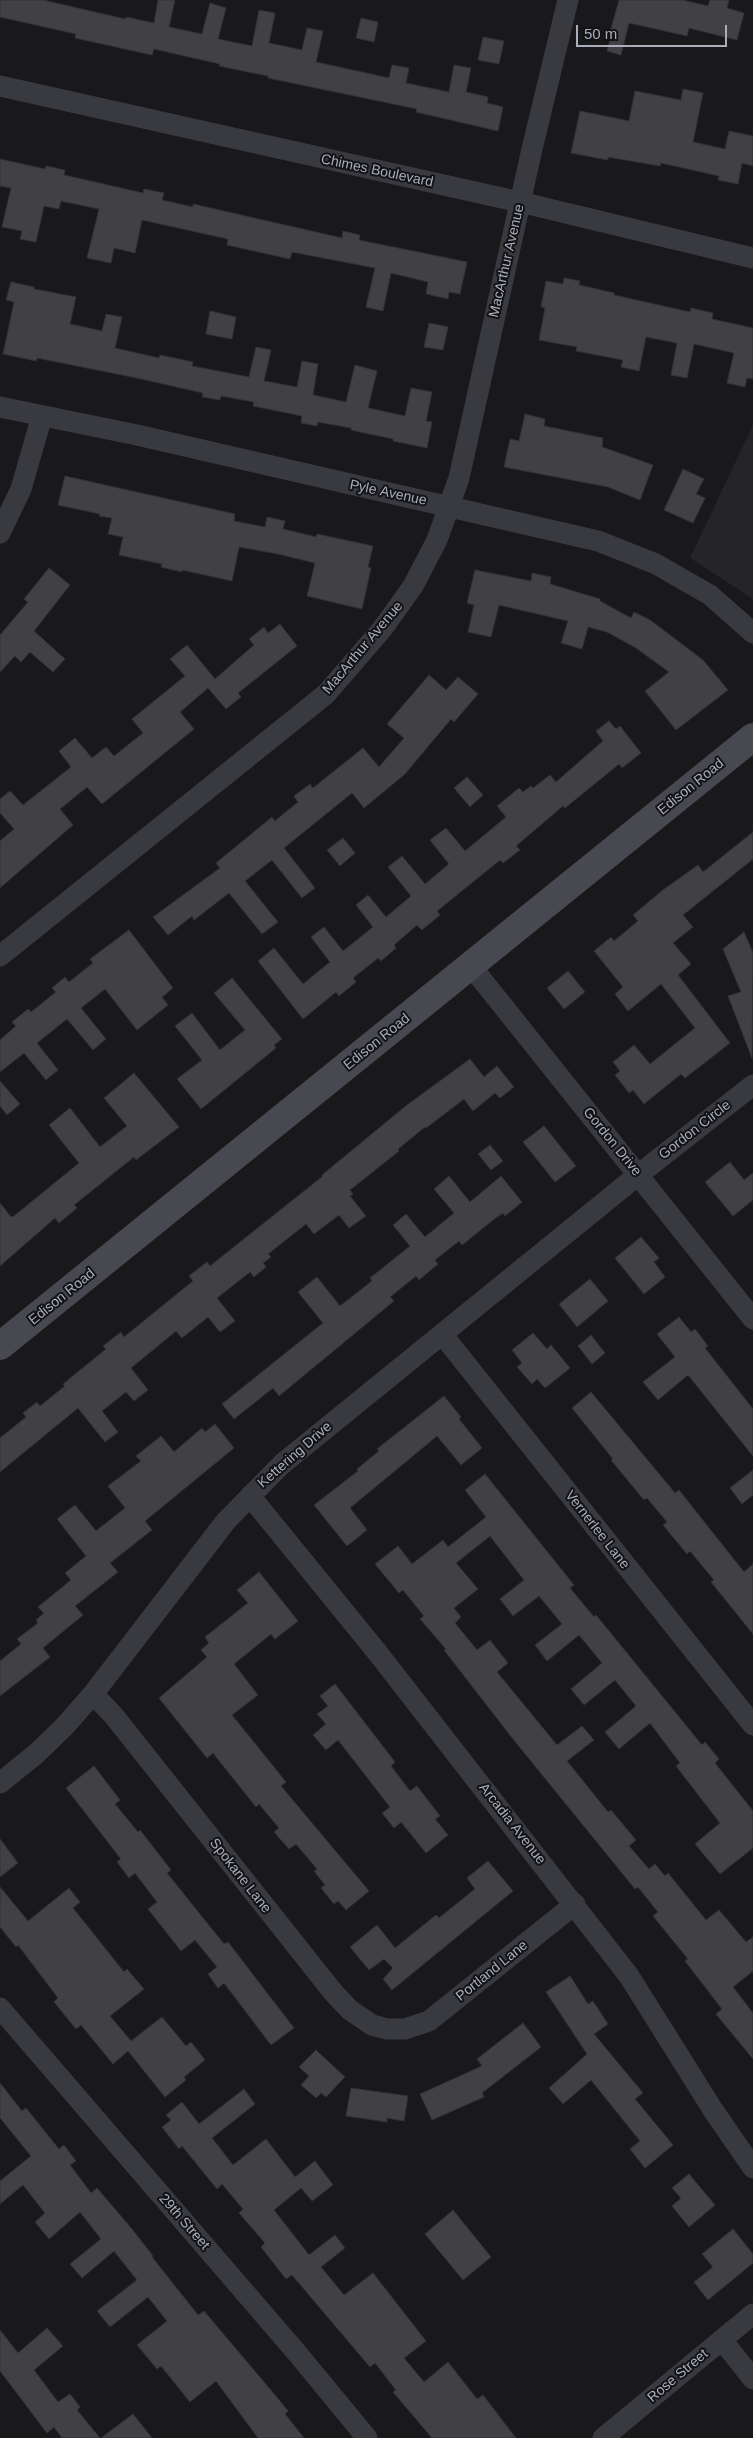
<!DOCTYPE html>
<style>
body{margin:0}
#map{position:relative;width:753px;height:2438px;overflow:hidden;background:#19181b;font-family:Helvetica,sans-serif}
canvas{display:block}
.scale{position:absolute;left:576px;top:25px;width:151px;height:22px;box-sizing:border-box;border:2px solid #aaaebb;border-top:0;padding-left:6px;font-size:15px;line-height:18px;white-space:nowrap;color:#aaaebb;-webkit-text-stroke:4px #131316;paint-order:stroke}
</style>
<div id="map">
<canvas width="753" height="2438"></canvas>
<div class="scale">50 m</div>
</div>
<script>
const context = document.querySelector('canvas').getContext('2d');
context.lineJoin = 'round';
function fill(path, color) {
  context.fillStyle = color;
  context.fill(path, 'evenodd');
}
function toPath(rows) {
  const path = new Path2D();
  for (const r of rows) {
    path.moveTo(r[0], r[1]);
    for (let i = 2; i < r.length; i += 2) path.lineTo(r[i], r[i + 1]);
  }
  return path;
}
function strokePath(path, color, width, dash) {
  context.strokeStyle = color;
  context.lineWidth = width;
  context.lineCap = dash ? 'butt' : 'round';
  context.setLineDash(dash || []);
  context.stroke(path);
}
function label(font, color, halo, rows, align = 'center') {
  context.font = font + ' Helvetica,sans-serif';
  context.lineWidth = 4;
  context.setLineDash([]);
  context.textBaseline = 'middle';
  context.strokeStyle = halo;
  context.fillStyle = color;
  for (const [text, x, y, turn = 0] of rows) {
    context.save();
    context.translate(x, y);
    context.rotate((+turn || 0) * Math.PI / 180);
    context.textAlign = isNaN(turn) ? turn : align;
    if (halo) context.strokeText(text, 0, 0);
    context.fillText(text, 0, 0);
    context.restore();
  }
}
fill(toPath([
 [753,425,753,599,690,558]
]), '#252428');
const building = toPath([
 [0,0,43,0,125,19,126,17,154,23,158,0,175,0,169,27,202,34,210,3,226,8,218,39,252,46,259,10,275,13,269,43,302,50,307,28,323,31,316,62,389,78,392,65,409,68,406,83,449,92,454,65,471,68,466,92,488,97,487,103,503,107,498,131,416,112,417,109,268,78,268,76,219,66,220,64,154,49,152,55,75,38,76,34,0,17,0,0],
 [619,0,682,0,708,6,710,0,729,0,727,8,744,13,737,40,689,28,687,36,629,23,621,55,607,51,611,36,609,36,619,0],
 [361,18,378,22,374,42,356,38,361,18],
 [483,37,504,41,499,64,478,60,483,37],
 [683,89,703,93,693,142,725,149,729,131,753,136,753,166,742,163,738,184,718,180,719,176,661,163,660,166,608,157,608,160,571,153,580,111,629,121,635,91,681,100,683,89],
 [0,159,45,169,46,166,65,170,64,175,143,193,144,189,164,193,162,200,193,207,193,204,342,238,343,231,360,235,359,240,467,262,460,294,449,292,448,299,426,294,428,282,391,273,383,311,366,307,375,268,292,252,290,259,227,245,228,239,142,220,135,253,114,248,111,263,87,258,99,209,61,201,59,209,44,206,36,242,20,239,22,231,2,227,11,188,0,186,0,159],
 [564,278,580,281,579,285,614,293,614,295,690,312,691,308,713,313,712,319,753,328,753,379,747,378,745,387,727,383,734,353,694,344,687,378,671,375,677,343,646,337,639,371,621,367,623,360,576,351,577,347,539,340,545,308,541,307,546,281,563,284,564,278],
 [11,282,34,287,34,289,76,297,70,324,102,331,106,314,122,317,115,348,159,358,160,355,193,362,192,366,249,377,256,347,271,350,264,381,297,387,302,361,318,364,313,395,346,402,355,365,377,371,368,408,405,416,411,388,432,392,426,421,432,422,427,448,393,441,393,439,351,430,351,428,318,422,317,426,301,423,302,416,253,406,254,402,221,396,220,400,202,397,203,393,137,378,37,358,36,361,3,354,14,302,6,300,11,282],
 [210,311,236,317,232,339,206,334,210,311],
 [429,323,448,327,443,350,424,347,429,323],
 [525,414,545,419,544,426,603,438,602,447,653,465,640,500,608,487,504,467,510,439,519,441,525,414],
 [683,469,704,479,696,494,705,498,693,523,664,510,683,469],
 [65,476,235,514,234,521,265,527,267,517,285,521,283,529,316,537,317,534,373,546,368,567,371,568,362,609,307,596,315,563,278,554,239,547,232,581,182,570,182,572,161,567,162,564,119,555,123,537,108,534,112,518,99,516,100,514,58,505,65,476],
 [49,568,70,585,34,631,65,659,53,672,30,652,21,662,15,656,0,672,0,635,28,602,24,599,49,568],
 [475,570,531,581,532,573,551,577,550,584,600,599,600,601,631,618,634,612,650,620,703,660,728,690,676,730,645,691,669,672,636,648,607,632,588,627,582,649,561,643,568,621,499,605,491,637,468,632,474,605,467,603,475,570],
 [280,624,297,646,238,693,241,697,226,709,208,688,180,712,194,729,102,804,87,787,60,809,73,825,0,888,0,841,14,829,0,813,0,799,10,791,23,805,71,767,59,751,75,738,92,758,106,747,114,756,143,733,132,719,185,676,170,659,187,645,215,679,254,645,249,639,264,627,268,633,280,624],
 [429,675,446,690,458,677,478,694,454,722,451,719,405,774,364,808,352,793,284,848,315,888,302,898,272,860,245,881,278,922,262,934,229,893,194,920,192,916,168,935,153,917,220,868,216,863,272,817,275,821,298,802,294,796,310,784,313,788,363,748,379,767,404,738,387,724,429,675],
 [609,721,616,729,620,726,641,753,622,768,619,764,565,808,563,806,516,846,520,850,503,863,500,860,437,911,440,915,422,930,417,925,394,945,396,948,381,961,378,958,353,978,356,982,339,996,336,992,303,1019,258,961,274,948,303,984,330,962,311,937,324,927,343,951,373,927,356,905,368,895,386,917,411,896,388,867,402,856,425,884,449,864,430,840,446,828,465,851,506,817,497,806,519,788,523,792,531,786,533,788,550,775,556,782,603,741,596,731,609,721],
 [467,777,483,795,470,807,454,788,467,777],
 [753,832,753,859,683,915,693,927,673,943,691,964,678,975,730,1043,685,1078,681,1074,644,1104,633,1090,629,1093,615,1075,620,1071,613,1062,634,1045,650,1064,695,1028,661,984,628,1011,615,994,623,987,594,951,611,937,614,941,638,921,633,915,663,890,698,865,703,872,753,832],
 [343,838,355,853,340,866,327,850,343,838],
 [129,930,173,988,162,997,168,1005,137,1030,105,989,81,1008,106,1039,93,1050,67,1019,37,1043,58,1070,46,1080,24,1053,0,1072,0,1040,16,1026,12,1022,28,1009,31,1012,56,992,52,988,65,977,69,982,93,963,90,959,129,930],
 [744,932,753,953,752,1058,728,996,741,992,723,949,744,932],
 [568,971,585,992,564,1009,547,988,568,971],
 [232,978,282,1039,274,1045,276,1048,201,1109,177,1079,202,1060,175,1026,192,1013,220,1050,245,1030,214,993,232,978],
 [470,1059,484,1077,497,1066,514,1087,500,1098,495,1093,473,1111,464,1099,426,1128,425,1127,398,1149,399,1151,350,1190,353,1194,350,1196,366,1216,349,1228,339,1215,314,1234,306,1224,268,1254,271,1257,263,1263,266,1267,254,1277,250,1272,217,1298,235,1321,220,1332,208,1317,182,1338,176,1331,131,1368,148,1390,134,1401,126,1392,102,1411,118,1432,105,1442,78,1408,0,1472,0,1438,26,1417,23,1413,37,1402,40,1406,65,1386,63,1384,106,1349,103,1346,121,1332,124,1337,193,1281,189,1276,207,1262,210,1266,323,1176,322,1175,407,1105,470,1059],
 [134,1073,179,1127,136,1160,134,1157,74,1205,77,1208,59,1223,55,1218,0,1266,0,1203,11,1217,14,1216,79,1163,49,1125,70,1108,100,1147,127,1126,104,1098,134,1073],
 [0,1081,20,1104,7,1115,0,1106,0,1081],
 [544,1126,576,1166,555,1182,523,1142,544,1126],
 [490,1145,503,1161,491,1170,478,1154,490,1145],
 [730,1162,744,1180,753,1173,753,1200,733,1216,705,1182,730,1162],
 [449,1176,470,1202,501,1176,522,1202,505,1216,503,1213,493,1220,462,1245,459,1241,435,1260,438,1264,419,1280,416,1276,390,1297,394,1301,279,1396,273,1388,234,1419,222,1404,323,1323,298,1292,317,1277,340,1306,372,1281,370,1278,410,1246,393,1225,406,1214,425,1237,454,1213,434,1189,449,1176],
 [641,1237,659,1258,654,1262,665,1277,644,1294,615,1258,641,1237],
 [590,1279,608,1301,577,1327,559,1304,590,1279],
 [679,1317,691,1332,695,1329,708,1346,705,1348,753,1409,753,1456,688,1375,658,1400,643,1382,675,1357,657,1334,679,1317],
 [533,1333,547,1349,551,1345,570,1368,545,1388,537,1379,532,1384,517,1367,522,1363,512,1350,533,1333],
 [591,1335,605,1353,592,1364,578,1346,591,1335],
 [591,1392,675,1493,679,1490,744,1572,753,1564,753,1634,711,1582,714,1580,690,1551,687,1554,663,1525,667,1522,647,1498,644,1500,611,1460,613,1459,572,1408,591,1392],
 [444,1396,461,1417,459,1419,482,1448,461,1465,437,1436,350,1508,367,1530,347,1546,314,1505,358,1471,357,1469,379,1451,377,1449,444,1396],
 [215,1424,234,1448,145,1521,152,1530,110,1563,118,1572,75,1606,83,1615,43,1648,50,1657,0,1696,0,1661,21,1644,17,1639,38,1623,36,1620,44,1613,38,1607,71,1580,65,1573,86,1556,57,1519,75,1505,96,1531,125,1508,108,1486,141,1461,136,1456,161,1436,174,1452,202,1428,205,1432,215,1424],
 [753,1470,753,1495,742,1504,730,1488,753,1470],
 [485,1474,574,1585,570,1588,594,1617,596,1615,702,1745,705,1742,719,1759,715,1763,753,1811,753,1848,720,1874,695,1844,720,1823,676,1766,680,1763,650,1723,619,1749,605,1732,636,1706,615,1680,584,1705,571,1689,602,1663,579,1635,547,1661,535,1645,562,1624,539,1596,513,1616,500,1599,524,1580,490,1536,456,1563,478,1589,454,1608,461,1617,455,1623,477,1650,490,1640,508,1663,497,1672,557,1745,582,1726,594,1740,567,1761,608,1812,611,1810,636,1840,629,1846,649,1869,655,1864,665,1876,668,1873,706,1920,719,1910,746,1942,753,1937,753,1971,733,1987,753,2013,753,2059,716,2014,722,2009,685,1961,688,1959,653,1916,658,1912,638,1887,635,1889,513,1739,444,1650,446,1649,420,1619,424,1616,403,1590,399,1593,375,1564,398,1546,412,1564,443,1540,448,1547,486,1517,465,1490,485,1474],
 [259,1572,298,1621,275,1639,271,1634,234,1664,258,1695,232,1715,286,1782,281,1786,369,1891,346,1910,338,1901,334,1904,321,1888,325,1885,314,1871,317,1869,296,1844,289,1849,274,1832,279,1828,259,1804,256,1807,213,1753,207,1758,159,1698,207,1657,201,1650,209,1643,205,1637,248,1603,237,1590,259,1572],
 [335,1684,395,1762,391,1766,410,1791,417,1786,440,1816,435,1819,448,1835,426,1853,401,1822,394,1828,382,1813,390,1807,338,1740,326,1750,313,1735,326,1724,317,1714,328,1706,320,1696,335,1684],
 [94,1766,120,1800,115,1804,138,1832,140,1830,171,1870,167,1873,224,1944,228,1942,294,2028,271,2045,224,1983,218,1988,208,1974,217,1967,195,1940,181,1951,148,1909,157,1902,135,1873,129,1878,117,1862,121,1859,66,1788,94,1766],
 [0,1839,18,1863,0,1877,0,1839],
 [488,1861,513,1891,392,1990,383,1979,393,1968,384,1959,369,1970,350,1947,377,1925,395,1948,436,1915,439,1918,475,1889,467,1878,488,1861],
 [0,1887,28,1921,69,1888,80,1902,73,1908,124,1972,127,1969,144,1989,110,2016,131,2041,162,2017,186,2046,191,2042,205,2060,184,2077,186,2080,165,2097,128,2051,113,2064,81,2025,76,2029,54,2002,58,1998,18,1945,16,1947,0,1927,0,1887],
 [570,1976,588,2004,593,2001,608,2024,594,2034,643,2093,635,2099,673,2145,645,2168,630,2149,640,2141,591,2080,563,2104,549,2088,587,2054,546,1992,570,1976],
 [523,2023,541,2047,482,2093,484,2097,432,2120,420,2094,482,2066,477,2059,523,2023],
 [316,2050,345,2077,326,2097,321,2093,316,2098,301,2085,309,2076,299,2067,316,2050],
 [0,2083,22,2111,26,2108,59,2149,64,2145,76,2161,70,2165,91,2193,97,2188,132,2229,153,2256,152,2257,198,2315,204,2311,275,2395,288,2411,285,2414,304,2438,258,2438,216,2381,190,2402,161,2366,157,2369,137,2345,167,2321,148,2297,110,2327,97,2311,137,2280,114,2251,82,2278,70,2264,101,2239,80,2212,49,2239,35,2222,45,2213,23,2185,0,2204,0,2181,31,2156,0,2118,0,2083],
 [351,2088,408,2096,404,2121,387,2118,387,2122,346,2116,351,2088],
 [244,2089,255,2104,212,2138,233,2165,266,2139,295,2177,315,2161,333,2185,312,2201,301,2188,274,2210,309,2255,335,2235,345,2248,321,2267,344,2295,373,2273,426,2341,404,2358,424,2382,448,2362,477,2399,483,2395,516,2438,432,2438,393,2392,396,2390,375,2363,370,2367,292,2275,286,2279,261,2247,265,2243,239,2213,243,2209,222,2184,217,2189,182,2146,179,2149,162,2127,171,2120,166,2115,182,2102,199,2124,244,2089],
 [689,2174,715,2205,689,2227,672,2206,681,2198,672,2188,689,2174],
 [453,2210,491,2257,463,2280,425,2234,453,2210],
 [733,2229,753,2254,753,2263,708,2300,694,2282,713,2267,702,2254,733,2229],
 [47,2328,63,2346,34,2370,58,2402,70,2394,80,2407,77,2410,100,2438,62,2438,54,2427,47,2433,0,2371,0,2330,18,2353,47,2328],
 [133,2414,152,2438,101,2438,133,2414]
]);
fill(building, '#404045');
strokePath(building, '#333237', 1);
strokePath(toPath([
 [0,86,520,202,753,258],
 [0,407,137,435,598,541,656,564,710,595,753,633],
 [0,533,21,489,42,416],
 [0,956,326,694,383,628,413,586,437,540,459,478,532,149,568,0],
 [471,966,753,1319],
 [442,1334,753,1725],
 [250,1496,377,1652,629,1976,713,2110,753,2168],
 [93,1694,114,1716,333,1992,350,2010,372,2025,387,2029,405,2029,429,2021,575,1904],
 [0,1783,37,1753,64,1727,93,1694,226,1521,282,1464,638,1175,753,1085],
 [0,2008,297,2353,367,2438],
 [722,2340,753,2379],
 [603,2438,753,2314]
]), '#393a40', 21);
strokePath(toPath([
 [0,1346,753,737]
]), '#474850', 28);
label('14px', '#aaaebb', '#131316', [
 ["Chimes Boulevard",377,171,12],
 ["MacArthur Avenue",507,261,-77],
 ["Pyle Avenue",388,493,12],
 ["MacArthur Avenue",363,648,-50],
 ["Edison Road",691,787,-39],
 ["Edison Road",377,1042,-39],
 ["Gordon Circle",695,1130,-38],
 ["Gordon Drive",612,1142,51],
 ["Edison Road",62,1297,-39],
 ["Kettering Drive",295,1455,-41],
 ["Vernerlee Lane",597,1530,52],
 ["Arcadia Avenue",512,1824,52],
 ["Spokane Lane",240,1876,52],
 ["Portland Lane",492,1971,-39],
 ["29th Street",184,2222,49],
 ["Rose Street",678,2376,-40]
]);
</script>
